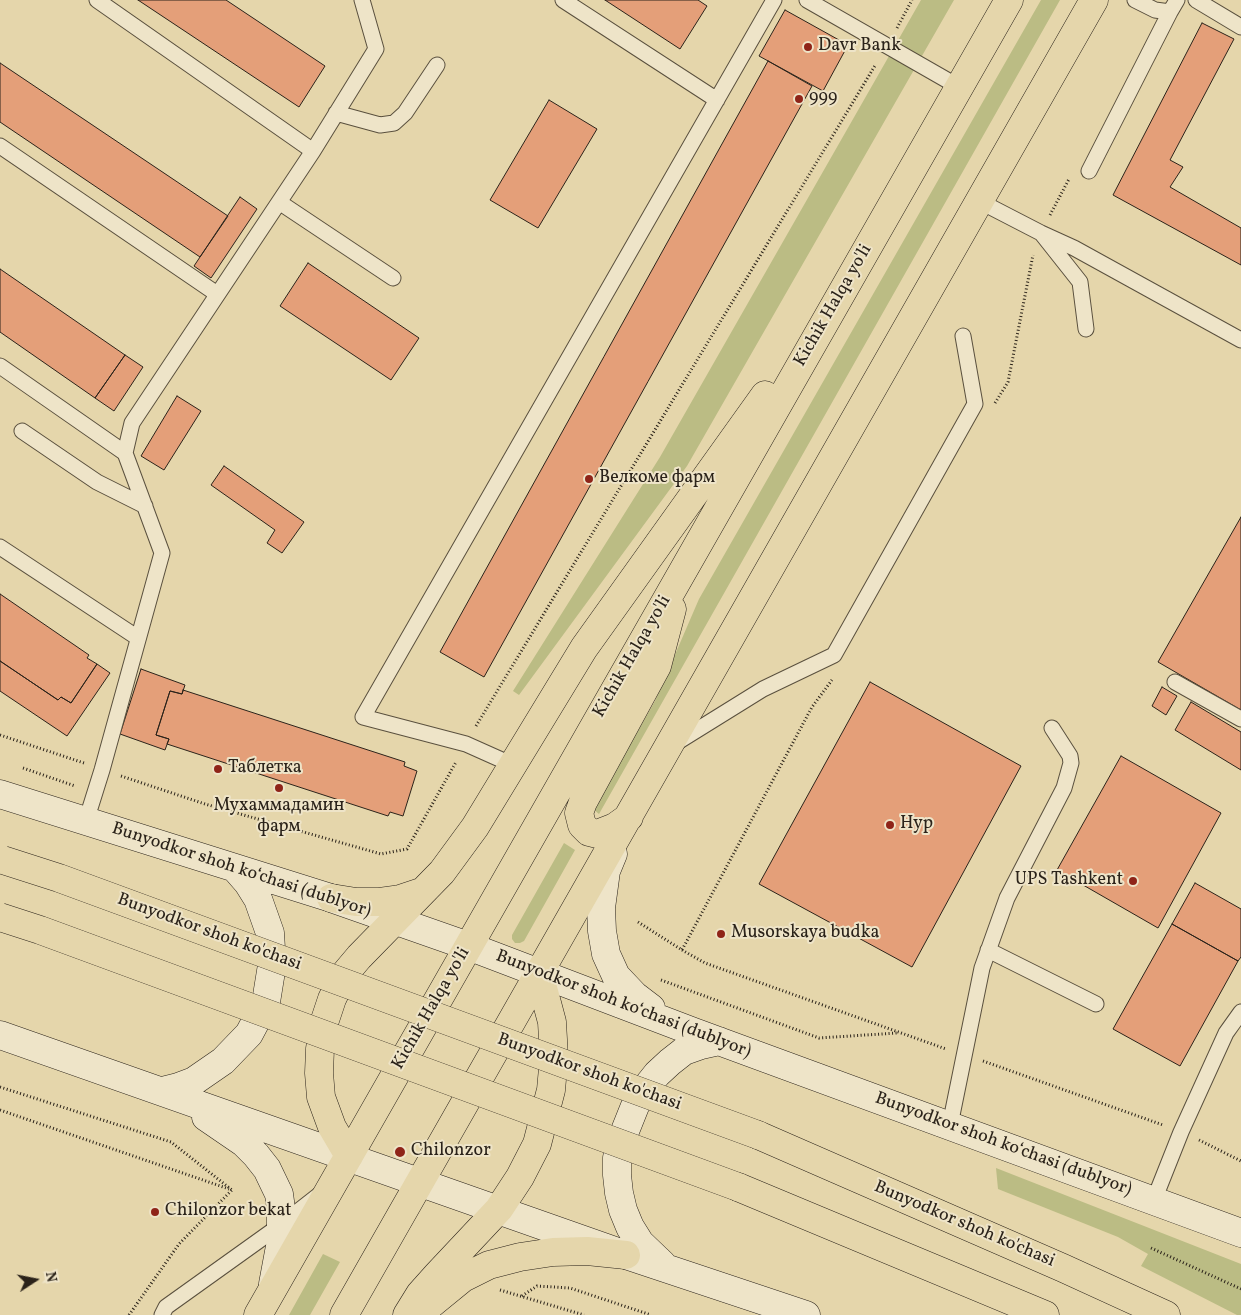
<!DOCTYPE html>
<meta charset="utf-8">
<style>
body{margin:0}
#map{position:relative;width:1241px;height:1315px;overflow:hidden;background:#e5d6ab;font-family:Vollkorn,serif}
canvas{display:block}
.north{position:absolute;left:10px;top:1255px;width:50px;height:50px;-webkit-text-stroke:4px #eee4c8;paint-order:stroke;rotate:79deg;font-size:14px;font-weight:700;line-height:20px;text-align:center;color:#2b231a}
.north::after{content:'';display:block;margin:auto;width:18px;height:22px;background:#2b231a;clip-path:polygon(50% 0,100% 100%,50% 72%,0 100%)}
</style>
<div id="map">
<canvas width="1241" height="1315"></canvas>
<div class="north">N</div>
</div>
<script>
const context = document.querySelector('canvas').getContext('2d');
context.lineJoin = 'round';
function fill(path, color) {
  context.fillStyle = color;
  context.fill(path, 'evenodd');
}
function toPath(rows) {
  const path = new Path2D();
  for (const r of rows) {
    path.moveTo(r[0], r[1]);
    for (let i = 2; i < r.length; i += 2) path.lineTo(r[i], r[i + 1]);
  }
  return path;
}
function strokePath(path, color, width, dash) {
  context.strokeStyle = color;
  context.lineWidth = width;
  context.lineCap = dash ? 'butt' : 'round';
  context.setLineDash(dash || []);
  context.stroke(path);
}
function label(font, color, halo, rows, align = 'center') {
  context.font = font + ' Vollkorn,serif';
  context.lineWidth = 4;
  context.setLineDash([]);
  context.textBaseline = 'middle';
  context.strokeStyle = halo;
  context.fillStyle = color;
  for (const [text, x, y, turn = 0] of rows) {
    context.save();
    context.translate(x, y);
    context.rotate((+turn || 0) * Math.PI / 180);
    context.textAlign = isNaN(turn) ? turn : align;
    if (halo) context.strokeText(text, 0, 0);
    context.fillText(text, 0, 0);
    context.restore();
  }
}
fill(toPath([
 [921,0,954,0,687,466,519,695,513,691,660,457],
 [1041,0,1060,0,599,814,593,809,655,701,699,599],
 [564,843,575,850,524,941,520,943,515,943,512,939,512,935],
 [996,1168,1241,1264,1241,1315,1237,1315,1141,1266,1148,1254,1118,1237,998,1189],
 [323,1254,340,1262,310,1315,289,1315]
]), '#bbbc84');
const building = toPath([
 [138,0,226,0,325,66,299,107,138,0],
 [605,0,698,0,707,6,680,49,605,0],
 [785,10,848,45,823,91,759,56,785,10],
 [1202,23,1234,39,1170,160,1183,167,1170,187,1241,228,1241,265,1113,195,1202,23],
 [768,61,812,86,484,677,440,652,768,61],
 [0,63,228,216,200,257,0,122,0,63],
 [549,100,597,129,538,228,490,200,549,100],
 [240,197,257,209,211,278,194,266,240,197],
 [308,263,419,338,391,380,280,306,308,263],
 [0,269,125,355,95,398,0,332,0,269],
 [125,355,143,367,114,411,95,398,125,355],
 [177,396,201,411,164,470,141,456,177,396],
 [224,466,304,522,282,553,267,543,275,530,211,485,224,466],
 [1241,517,1241,710,1158,662,1241,517],
 [0,594,89,655,87,658,97,664,71,703,61,697,58,700,0,661,0,594],
 [0,661,58,700,61,697,71,703,97,664,110,673,67,736,0,691,0,661],
 [141,669,185,685,182,694,170,691,156,735,169,739,165,750,120,734,141,669],
 [870,682,1021,766,912,967,759,884,870,682],
 [1162,687,1177,696,1166,715,1152,706,1162,687],
 [183,690,405,762,404,766,417,771,403,816,390,812,388,816,167,744,169,739,156,735,170,691,182,694,183,690],
 [1191,702,1241,732,1241,770,1175,730,1191,702],
 [1121,756,1221,813,1158,928,1057,870,1121,756],
 [1195,883,1241,909,1241,957,1238,961,1172,924,1195,883],
 [1172,924,1238,961,1180,1066,1113,1029,1172,924]
]);
fill(building, '#e49f79');
strokePath(building, '#2b231a', 1);
const lane = toPath([
 [97,0,313,151],
 [563,0,717,100],
 [807,0,959,87],
 [1135,0,1155,10,1170,12,1177,0],
 [1196,0,1241,27],
 [336,113,380,125,394,123,405,113,437,65],
 [0,146,217,294],
 [1089,171,1170,12],
 [979,201,1041,233,1074,248,1241,340],
 [279,202,393,278],
 [1042,234,1080,282,1086,329],
 [0,366,125,453],
 [22,431,97,482,145,506],
 [0,547,138,638],
 [1175,682,1241,719],
 [676,743,763,689,834,655,975,404,963,336],
 [513,765,466,744,363,717,774,0],
 [86,821,102,770,162,553,125,453,132,423,313,151,376,49,362,0],
 [988,950,1096,1004],
 [950,1125,982,968,1007,898,1064,788,1071,763,1070,756,1052,728],
 [1154,1200,1181,1132,1226,1033,1241,1012],
 [162,1315,166,1307,282,1224,319,1195]
]);
const secondary = toPath([
 [0,794,331,898,468,946,694,1032,1241,1233],
 [613,854,606,871,601,908,602,931,606,954,616,976,634,995,651,1008],
 [0,1035,626,1255,806,1315],
 [162,1091,178,1087,194,1081,223,1061,249,1034,266,1002,272,965,270,933,258,899,248,883,235,868],
 [206,1117,244,1143,256,1155,267,1169,279,1194,281,1209,281,1241,273,1284],
 [662,1264,640,1243,630,1227,623,1210,619,1193,617,1175,617,1158,621,1141,635,1106,645,1089,657,1074,670,1062,684,1051,701,1045,719,1041]
]);
const primary = toPath([
 [758,1135,1063,1268,1166,1315],
 [738,1187,1045,1315]
]);
const highway = toPath([
 [629,817,615,827,597,834,589,832,582,825,579,813,583,802,657,666,672,609],
 [331,898,356,902,378,902,400,899,421,892],
 [349,1156,332,1127,321,1097,319,1073,320,1049,324,1023,332,999,343,976,359,957,442,872,475,827,584,648,765,395],
 [425,1309,463,1278,489,1265,520,1257,553,1252,587,1251,626,1255],
 [258,1315,1009,0],
 [344,1315,1094,0],
 [407,1315,420,1294,437,1275,499,1209,520,1177,537,1144,551,1090,554,1057,552,1022,539,973]
]);
strokePath(lane, '#5a503e', 17);
strokePath(secondary, '#2b231a', 29);
strokePath(primary, '#2b231a', 29);
strokePath(highway, '#2b231a', 29);
strokePath(toPath([
 [897,28,912,0],
 [1050,215,1069,179],
 [995,403,1008,382,1033,255],
 [476,726,876,64],
 [0,735,84,763],
 [23,768,75,786],
 [121,776,205,804,381,854,407,849,456,762],
 [638,922,682,950,812,707,832,680],
 [682,950,705,963,946,1049],
 [661,980,819,1038,897,1033],
 [983,1061,1163,1125],
 [0,1087,171,1142,232,1190],
 [0,1110,229,1189],
 [1199,1140,1241,1161],
 [1151,1248,1241,1289],
 [500,1290,584,1315],
 [522,1296,537,1286,570,1288,651,1315],
 [129,1315,179,1244,232,1190]
]), '#2b231a', 3, [1, 2.5]);
strokePath(lane, '#eee4c8', 15);
strokePath(secondary, '#eee4c8', 28);
strokePath(primary, '#e5d6ab', 28);
strokePath(highway, '#e5d6ab', 28);
const primaryBridge = toPath([
 [3,860,59,878,758,1135],
 [0,917,40,930,738,1187]
]);
strokePath(primaryBridge, '#2b231a', 29, []);
strokePath(primaryBridge, '#e5d6ab', 28);
for (const [x, y, r, color] of [
 [808,47,5,"#8f2418"],
 [799,99,5,"#8f2418"],
 [589,479,5,"#8f2418"],
 [218,769,5,"#8f2418"],
 [279,788,5,"#8f2418"],
 [890,825,5,"#8f2418"],
 [1133,881,5,"#8f2418"],
 [721,934,5,"#8f2418"],
 [400,1152,6,"#8f2418"],
 [155,1212,5,"#8f2418"]
]) {
  const dot = new Path2D();
  dot.arc(x, y, r, 0, 2 * Math.PI);
  context.fillStyle = color;
  context.fill(dot);
  strokePath(dot, '#eee4c8', 2);
}
label('18px', '#2b231a', '#eee4c8', [
 ["Davr Bank",818,47],
 ["999",809,99],
 ["Велкоме фарм",599,479],
 ["Таблетка",228,769],
 ["Мухаммадамин",279,807,"center"],
 ["фарм",279,828,"center"],
 ["Нур",900,825],
 ["UPS Tashkent",1123,881,"right"],
 ["Musorskaya budka",731,934],
 ["Chilonzor",411,1152],
 ["Chilonzor bekat",165,1212]
], 'left');
label('18px', '#2b231a', '#eee4c8', [
 ["Kichik Halqa yo'li",834,306,-60],
 ["Kichik Halqa yo'li",633,657,-60],
 ["Bunyodkor shoh koʻchasi (dublyor)",241,871,18],
 ["Bunyodkor shoh ko'chasi",209,933,20],
 ["Bunyodkor shoh koʻchasi (dublyor)",623,1005,21],
 ["Kichik Halqa yo'li",432,1009,-60],
 ["Bunyodkor shoh ko'chasi",589,1073,20],
 ["Bunyodkor shoh koʻchasi (dublyor)",1003,1145,20],
 ["Bunyodkor shoh ko'chasi",964,1225,23]
]);
</script>
